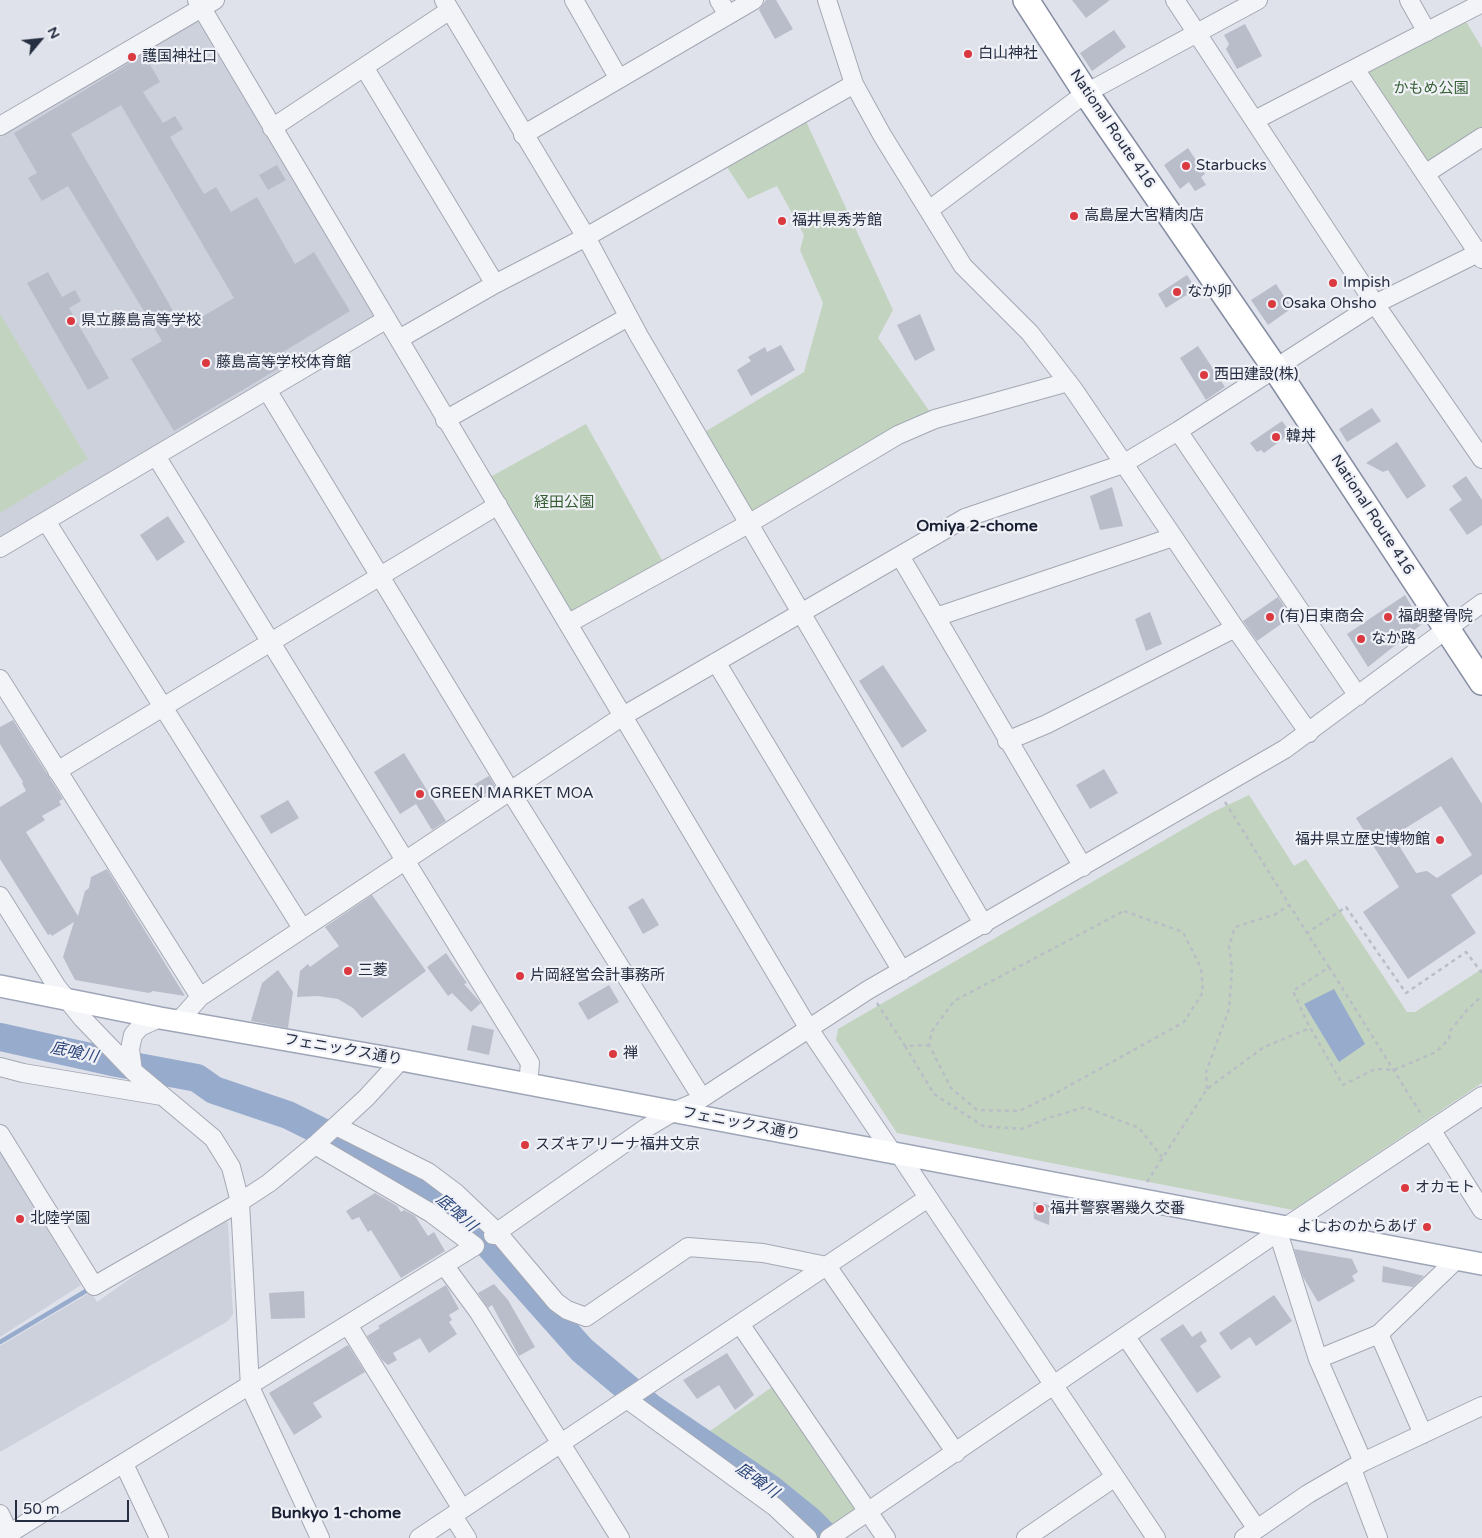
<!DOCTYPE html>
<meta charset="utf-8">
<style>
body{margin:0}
#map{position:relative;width:1482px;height:1538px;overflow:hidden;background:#dfe2ea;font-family:"Varela Round",sans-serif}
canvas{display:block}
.north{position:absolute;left:15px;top:15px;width:50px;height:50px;-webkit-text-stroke:4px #eff1f7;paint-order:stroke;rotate:62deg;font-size:14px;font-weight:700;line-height:20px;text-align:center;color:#262e42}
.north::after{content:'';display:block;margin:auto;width:18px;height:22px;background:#262e42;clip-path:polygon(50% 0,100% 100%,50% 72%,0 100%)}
.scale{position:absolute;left:15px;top:1500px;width:114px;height:22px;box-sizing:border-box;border:2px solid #262e42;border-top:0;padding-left:6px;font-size:15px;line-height:18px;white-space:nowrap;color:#262e42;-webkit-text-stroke:4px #eff1f7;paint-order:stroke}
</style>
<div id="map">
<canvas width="1482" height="1538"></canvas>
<div class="north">N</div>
<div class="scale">50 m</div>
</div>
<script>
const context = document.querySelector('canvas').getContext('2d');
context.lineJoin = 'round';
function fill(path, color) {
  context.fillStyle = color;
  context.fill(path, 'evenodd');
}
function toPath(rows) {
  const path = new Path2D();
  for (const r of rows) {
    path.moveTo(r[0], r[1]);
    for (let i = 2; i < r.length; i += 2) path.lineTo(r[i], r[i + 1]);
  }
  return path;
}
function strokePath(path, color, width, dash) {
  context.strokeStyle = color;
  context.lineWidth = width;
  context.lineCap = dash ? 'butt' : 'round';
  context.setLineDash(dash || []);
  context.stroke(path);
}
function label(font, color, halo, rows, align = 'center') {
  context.font = font + ' "Varela Round","Noto Sans JP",sans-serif';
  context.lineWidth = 4.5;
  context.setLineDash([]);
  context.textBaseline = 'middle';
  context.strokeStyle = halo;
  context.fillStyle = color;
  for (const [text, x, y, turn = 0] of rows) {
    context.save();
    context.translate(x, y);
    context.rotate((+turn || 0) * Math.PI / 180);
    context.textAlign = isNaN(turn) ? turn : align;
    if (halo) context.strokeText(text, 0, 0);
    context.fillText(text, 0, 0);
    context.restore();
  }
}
fill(toPath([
 [197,19,376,318,0,541,0,137],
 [0,1152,81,1285,0,1337],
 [223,1219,228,1223,233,1314,228,1321,0,1452,0,1346,91,1292,97,1302,168,1252]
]), '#cdd1dc');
fill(toPath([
 [1462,15,1482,48,1482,137,1425,174,1356,69],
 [799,106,893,310,878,338,935,419,748,521,698,436,804,372,823,303,800,250,804,235,777,186,748,199,721,158],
 [0,314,88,459,0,513],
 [586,424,667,569,569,623,483,481],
 [1249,795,1294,866,1306,859,1407,1012,1415,1012,1482,969,1482,1083,1293,1210,897,1133,836,1040,838,1029,1213,812],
 [779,1382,868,1512,830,1538,703,1436]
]), '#c2d4c0');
fill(toPath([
 [1334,989,1365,1044,1339,1062,1304,1004]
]), '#97abcd');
strokePath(toPath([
 [0,1342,91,1288]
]), '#97abcd', 4.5);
strokePath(toPath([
 [0,1037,117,1063,197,1078,214,1090,288,1115,395,1168,441,1198,477,1232,582,1350,650,1407,771,1489,808,1519,827,1538]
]), '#97abcd', 28);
fill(toPath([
 [776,0,793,29,775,39,759,10,766,0],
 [1072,0,1110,0,1086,18],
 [1245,24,1262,56,1237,69,1226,49,1229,44,1224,35],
 [1114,30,1126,47,1092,71,1080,53],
 [144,54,160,82,143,92,163,123,175,116,183,129,170,137,204,194,216,187,231,212,257,197,295,264,314,252,350,311,275,357,281,367,174,431,131,359,162,341,68,186,42,201,28,178,37,173,14,133],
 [121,105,234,298,183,328,71,134],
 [1188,148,1205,174,1201,177,1206,185,1195,191,1189,182,1180,189,1164,165],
 [277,165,286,180,268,190,259,175],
 [48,272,62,297,75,290,81,301,69,308,109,378,88,390,27,283],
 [1187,275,1196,289,1166,308,1158,294],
 [1276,284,1292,308,1268,325,1251,300],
 [920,314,935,350,915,361,897,325],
 [781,345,795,370,751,396,737,370,751,361,748,357,765,347,767,352],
 [1198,346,1225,387,1206,400,1180,358],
 [1372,408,1381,421,1347,442,1339,429],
 [1282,421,1291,433,1264,453,1261,450,1257,452,1250,443],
 [1397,442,1426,486,1407,499,1388,470,1383,472,1366,463],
 [1466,476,1482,500,1482,525,1467,535,1449,509,1462,500,1452,486],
 [1112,487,1123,526,1100,530,1090,496],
 [168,516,185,542,157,561,140,535],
 [1405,595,1422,624,1368,667,1347,634],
 [1278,597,1291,617,1257,641,1243,621],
 [1150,612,1162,644,1146,651,1135,619],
 [883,665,927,731,902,748,859,681],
 [13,720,63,799,59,801,61,805,42,816,45,820,26,832,78,916,85,891,89,888,91,877,107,869,185,996,153,991,149,993,75,980,63,957,74,922,52,936,51,934,48,935,0,859,0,807,26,791,22,783,23,782,0,744,0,727],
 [404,753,446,821,432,830,416,804,400,814,374,772],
 [1452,757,1482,804,1482,874,1451,895,1476,933,1408,979,1363,912,1399,887,1356,818],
 [1441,806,1472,855,1437,878,1427,871,1416,873,1393,836],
 [1104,769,1118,793,1090,809,1076,785],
 [489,776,496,788,473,801,466,789],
 [288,800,299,818,271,834,260,816],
 [372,895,426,971,362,1018,353,1008,338,999,318,996,297,997,300,971,308,964,310,967,339,946,325,927],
 [643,898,659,925,643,934,628,907],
 [446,953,467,983,464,984,481,1003,471,1012,452,993,448,996,427,967],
 [278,970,293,992,288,1028,251,1021,262,983],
 [609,985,619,1002,588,1020,578,1003],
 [472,1025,494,1030,489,1055,467,1050],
 [375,1193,397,1206,401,1212,404,1210,415,1216,428,1236,434,1232,445,1251,401,1278,371,1230,368,1232,359,1217,352,1220,346,1211],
 [1033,1202,1050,1205,1049,1225,1034,1219],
 [1294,1249,1352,1259,1358,1272,1352,1276,1355,1281,1318,1302,1303,1277],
 [1383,1266,1424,1276,1413,1287,1382,1282],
 [494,1284,508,1300,535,1347,519,1356,492,1305,488,1308,478,1293],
 [446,1285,459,1309,449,1315,452,1320,449,1322,457,1334,429,1353,420,1338,393,1353,397,1360,388,1365,382,1360,367,1336,380,1328,378,1326],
 [304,1291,305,1318,271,1319,269,1293],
 [1274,1295,1292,1321,1256,1346,1250,1337,1231,1350,1219,1333],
 [1183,1324,1192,1337,1201,1331,1207,1341,1200,1346,1221,1377,1197,1393,1160,1339],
 [348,1345,365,1372,313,1403,322,1417,294,1435,269,1393],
 [727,1353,754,1395,735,1410,719,1385,697,1399,683,1380]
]), '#b9bdca');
const minor = toPath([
 [197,0,809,1029,892,1152],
 [444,0,586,237,639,336,984,925],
 [574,0,619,79],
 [719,0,728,15],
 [827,0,854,84,882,135,963,266,1030,333,1074,390,1235,628,1309,733],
 [1175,0,1375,304,1482,459],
 [1409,0,1427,32],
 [364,67,495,284],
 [1355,69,1482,259],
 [1255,120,1482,3],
 [0,126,215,0],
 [272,128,450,10],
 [523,135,754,0],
 [1425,174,1482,137],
 [929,210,1086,93,1258,0],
 [399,339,495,284,586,237,854,84],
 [267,390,509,789,702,1098],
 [445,420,628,317],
 [1178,431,1358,696],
 [156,456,530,1063,528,1084],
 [46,521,302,928],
 [0,548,387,319],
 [900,556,1083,867],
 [936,617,1173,537],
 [569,623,750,523,898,435,935,419,1068,382],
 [716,662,902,971],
 [0,679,200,997],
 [1007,741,1047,724,1235,628],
 [57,771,498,505],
 [0,896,57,987,82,1018,133,1071,213,1138,231,1167,240,1202,250,1387,320,1538],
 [178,1022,200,997,623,716,965,518,1123,464,1178,431,1375,304,1482,251],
 [0,1067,23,1073,162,1096],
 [133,1071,130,1049,133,1035,140,1027,160,1018],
 [336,1126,428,1172,456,1193,497,1232,556,1302,567,1310,586,1317,688,1247,763,1253,827,1266,956,1453],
 [1432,1131,1482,1210],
 [0,1134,94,1286,240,1202,269,1183,315,1145,366,1098,401,1060],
 [899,1154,1156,1538],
 [1278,1232,1318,1359,1363,1462],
 [493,1235,646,1128,675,1111,696,1102,868,990,1285,749,1482,603],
 [444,1265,478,1311,620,1538],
 [740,1324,886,1538],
 [348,1325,462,1509],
 [1379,1334,1423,1434],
 [1126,1337,1257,1529],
 [1318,1359,1379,1334,1456,1260],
 [628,1400,775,1507,808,1538],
 [124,1464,159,1538],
 [1352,1469,1378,1538],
 [0,1514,11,1538],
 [453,1516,467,1538],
 [2,1538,475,1246,431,1213,315,1145],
 [419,1538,928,1198],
 [829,1538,1278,1232,1482,1096],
 [1026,1538,1115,1477],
 [1244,1538,1308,1494,1363,1462,1482,1406]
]);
const major = toPath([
 [0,986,160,1018,401,1060,1482,1264]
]);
const highway = toPath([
 [1026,0,1086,93,1275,368,1482,682]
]);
strokePath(minor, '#a4a8b4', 20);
strokePath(major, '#9da5b7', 24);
strokePath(highway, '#858da2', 28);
strokePath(toPath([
 [1225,802,1307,933],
 [1124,911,1183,932,1201,968,1203,992,1184,1022,1056,1093,1019,1111,977,1110,951,1088,929,1045,932,1031,954,1001,1124,911],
 [1329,967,1423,1117],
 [1482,973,1466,952,1406,993,1346,907,1307,933,1329,967,1293,991,1308,1024,1343,1085,1375,1069,1394,1070,1436,1052,1449,1039,1450,1031,1467,1010,1482,996],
 [877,1003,905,1046,929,1045],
 [905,1046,934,1094,983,1126,1022,1129,1048,1118,1085,1107,1139,1128,1162,1157],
 [1207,1089,1206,1072,1229,1009,1232,969,1229,946,1235,927,1276,914,1289,905],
 [1147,1182,1207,1089,1264,1047,1310,1028]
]), '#b9bdc5', 2.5, [4, 4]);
strokePath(minor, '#f2f4f8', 18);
strokePath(major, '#fff', 21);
strokePath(highway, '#fff', 25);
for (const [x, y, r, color] of [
 [968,54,5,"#da393f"],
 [132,57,5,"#da393f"],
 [1186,166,5,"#da393f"],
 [1074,216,5,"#da393f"],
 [782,221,5,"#da393f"],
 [1333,283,5,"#da393f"],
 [1177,292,5,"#da393f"],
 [1272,304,5,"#da393f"],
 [71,321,5,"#da393f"],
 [206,363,5,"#da393f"],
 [1204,375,5,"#da393f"],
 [1276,437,5,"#da393f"],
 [1270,617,5,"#da393f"],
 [1388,617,5,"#da393f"],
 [1361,639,5,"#da393f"],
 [420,794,5,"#da393f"],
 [1440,840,5,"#da393f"],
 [348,971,5,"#da393f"],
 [520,976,5,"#da393f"],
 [613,1054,5,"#da393f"],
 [525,1145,5,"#da393f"],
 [1405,1188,5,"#da393f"],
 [1040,1209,5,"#da393f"],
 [20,1219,5,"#da393f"],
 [1427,1227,5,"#da393f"]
]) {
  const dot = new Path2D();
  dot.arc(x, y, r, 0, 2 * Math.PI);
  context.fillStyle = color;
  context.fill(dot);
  strokePath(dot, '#eff1f7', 2);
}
label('15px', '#262e42', '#eff1f7', [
 ["白山神社",978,54],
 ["護国神社口",142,57],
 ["Starbucks",1196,166],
 ["高島屋大宮精肉店",1084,216],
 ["福井県秀芳館",792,221],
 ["Impish",1343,283],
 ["なか卯",1187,292],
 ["Osaka Ohsho",1282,304],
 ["県立藤島高等学校",81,321],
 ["藤島高等学校体育館",216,363],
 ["西田建設(株)",1214,375],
 ["韓丼",1286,437],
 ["(有)日東商会",1280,617],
 ["福朗整骨院",1398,617],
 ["なか路",1371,639],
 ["GREEN MARKET MOA",430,794],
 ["福井県立歴史博物館",1430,840,"right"],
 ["三菱",358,971],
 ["片岡経営会計事務所",530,976],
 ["禅",623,1054],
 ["スズキアリーナ福井文京",535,1145],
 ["オカモト",1415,1188],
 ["福井警察署幾久交番",1050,1209],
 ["北陸学園",30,1219],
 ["よしおのからあげ",1417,1227,"right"]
], 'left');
label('15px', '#365f33', '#eff1f7', [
 ["かもめ公園",1431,89],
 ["経田公園",564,503]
]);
label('15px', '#262e42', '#eff1f7', [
 ["National Route 416",1112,129,56],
 ["National Route 416",1372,515,57],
 ["フェニックス通り",343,1050,10],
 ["フェニックス通り",741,1124,11]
]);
label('bold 16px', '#191f33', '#eff1f7', [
 ["Omiya 2-chome",977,527],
 ["Bunkyo 1-chome",336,1514]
]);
label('italic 16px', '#2d477a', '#eff1f7', [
 ["底喰川",74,1053,12],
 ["底喰川",456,1213,41],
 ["底喰川",757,1481,36]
]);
</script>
